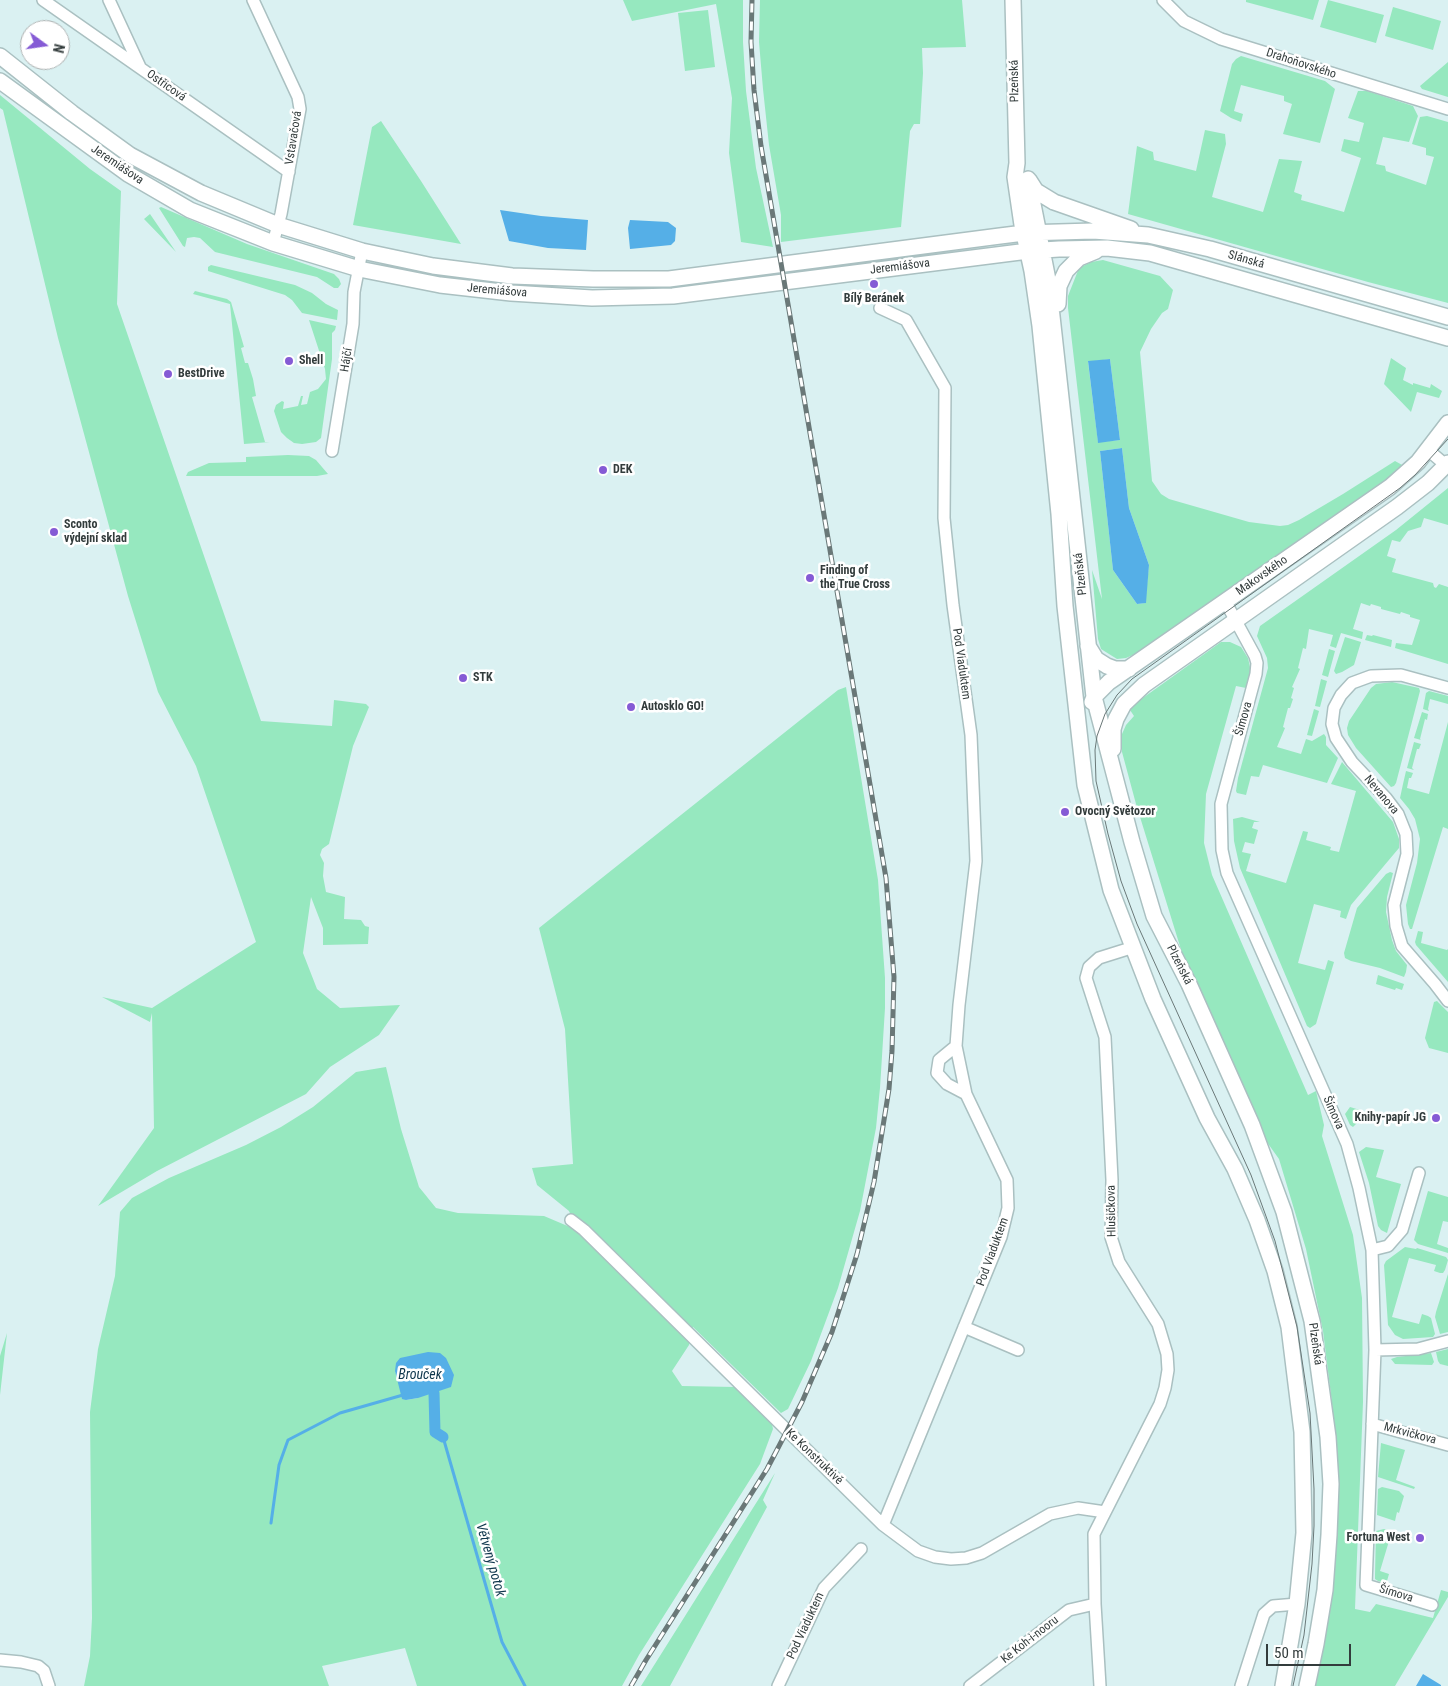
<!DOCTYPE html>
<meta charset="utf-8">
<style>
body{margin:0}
#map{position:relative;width:1448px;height:1686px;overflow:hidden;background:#daf1f2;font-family:"Roboto Condensed",sans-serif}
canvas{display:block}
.north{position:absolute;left:20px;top:20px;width:50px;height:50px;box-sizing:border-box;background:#fff;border:1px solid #adb1b1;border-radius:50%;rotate:104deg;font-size:14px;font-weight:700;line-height:20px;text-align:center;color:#333c3c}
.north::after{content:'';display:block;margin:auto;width:18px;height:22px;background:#855bd5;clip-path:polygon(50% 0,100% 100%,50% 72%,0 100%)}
.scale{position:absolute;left:1266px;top:1644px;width:85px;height:22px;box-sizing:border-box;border:2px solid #333c3c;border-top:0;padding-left:6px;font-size:15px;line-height:18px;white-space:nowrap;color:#333c3c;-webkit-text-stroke:4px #fff;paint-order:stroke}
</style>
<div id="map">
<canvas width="1448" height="1686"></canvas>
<div class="north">N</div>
<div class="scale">50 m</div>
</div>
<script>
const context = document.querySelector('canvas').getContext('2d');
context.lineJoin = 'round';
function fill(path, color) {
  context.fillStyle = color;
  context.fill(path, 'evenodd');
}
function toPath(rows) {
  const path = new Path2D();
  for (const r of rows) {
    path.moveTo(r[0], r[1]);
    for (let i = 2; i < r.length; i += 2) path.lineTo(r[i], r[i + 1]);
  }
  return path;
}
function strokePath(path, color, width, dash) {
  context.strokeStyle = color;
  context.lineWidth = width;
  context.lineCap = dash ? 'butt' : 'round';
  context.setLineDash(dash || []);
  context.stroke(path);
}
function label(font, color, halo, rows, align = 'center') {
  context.font = font + ' "Roboto Condensed",sans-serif';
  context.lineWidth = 5;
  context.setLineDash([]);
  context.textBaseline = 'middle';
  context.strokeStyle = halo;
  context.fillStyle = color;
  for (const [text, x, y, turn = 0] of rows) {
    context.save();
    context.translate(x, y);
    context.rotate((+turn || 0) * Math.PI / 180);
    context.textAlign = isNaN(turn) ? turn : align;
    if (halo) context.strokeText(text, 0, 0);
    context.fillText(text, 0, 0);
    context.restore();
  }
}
fill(toPath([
 [623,0,743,0,743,42,746,91,756,168,773,247,741,242,729,153,732,98,716,4,632,21],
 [760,0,962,0,966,47,922,48,923,73,920,124,914,124,910,131,901,227,781,242,781,215,769,145,763,89,759,42],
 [1246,0,1319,0,1313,20,1246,2],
 [1328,0,1384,15,1376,43,1320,27],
 [1393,7,1441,21,1433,50,1385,36],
 [708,10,715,67,685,71,678,13],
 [1241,56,1325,81,1335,89,1320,143,1283,134,1292,104,1284,101,1284,96,1241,85,1234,111,1243,114,1241,122,1231,118,1220,111,1232,64,1236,59],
 [1448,62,1448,97,1422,89,1420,86],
 [1358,91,1367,91,1413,106,1418,116,1409,142,1383,137,1376,164,1385,166,1386,171,1426,185,1434,157,1426,155,1426,148,1412,144,1420,117,1427,116,1448,122,1448,303,1368,282,1128,214,1137,146,1153,152,1154,160,1196,171,1205,130,1225,134,1226,144,1212,197,1263,212,1279,159,1302,161,1294,192,1302,195,1301,200,1344,212,1361,158,1341,151,1344,139,1359,142,1364,123,1348,118],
 [0,95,90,169,121,191,117,304,261,721,332,726,334,700,366,704,369,707,353,746,329,844,322,849,320,855,324,863,323,876,326,892,345,897,344,919,361,920,365,926,369,927,368,944,323,945,323,928,311,897,303,953,317,989,340,1008,400,1005,379,1035,330,1067,306,1094,157,1171,98,1206,154,1128,152,1013,150,1022,102,997,152,1008,256,942,196,766,158,692,128,596,58,338,3,110,0,108],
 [381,121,421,181,461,244,353,225,372,127],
 [161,207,247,244,334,274,339,279,341,284,338,288,334,288,317,277,215,252,200,238,194,237,187,238,185,247,183,246,159,208],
 [150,214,176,252,144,219],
 [1103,260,1160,276,1173,290,1168,309,1162,313,1151,329,1140,352,1152,481,1161,494,1169,499,1249,522,1280,526,1288,525,1299,520,1343,494,1395,461,1404,466,1386,483,1135,654,1126,658,1117,659,1101,649,1098,639,1092,570,1102,599,1068,308,1068,296,1079,268,1091,262],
 [1110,359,1120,440,1098,442,1088,362],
 [1122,448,1129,508,1149,565,1145,603,1137,604,1113,570,1100,451],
 [211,265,295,285,312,293,326,304,338,310,337,320,302,313,292,300,285,295,208,271,208,267],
 [195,291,227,299,231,302,244,347,241,348,245,363,248,363,253,379,256,396,252,397,265,442,270,442,244,444,230,304,193,294],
 [309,320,336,326,335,330,332,333,332,359,321,438,316,442,302,444,294,443,287,438,281,432,274,411,276,405,282,401,284,402,283,409,298,406,301,396,303,396,301,405,307,404,310,392,318,389,326,379,325,369],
 [1391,358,1406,368,1403,380,1413,385,1413,383,1430,388,1431,384,1442,391,1439,398,1417,392,1411,412,1384,384],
 [288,455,309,456,316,460,328,474,317,476,186,476,188,472,209,463,246,462,246,457],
 [1448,488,1448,525,1424,518,1421,527,1408,531,1400,542,1392,540,1387,556,1396,559,1392,572,1433,583,1434,587,1436,588,1439,584,1448,587,1448,664,1395,648,1396,643,1412,645,1420,620,1410,617,1410,615,1401,612,1400,614,1381,609,1381,607,1371,604,1370,606,1361,603,1353,629,1363,632,1362,639,1341,633,1336,648,1330,646,1333,635,1309,629,1306,649,1303,648,1298,668,1300,669,1292,687,1294,688,1291,698,1293,699,1290,708,1288,708,1283,727,1285,728,1277,747,1301,754,1306,739,1312,741,1324,734,1326,737,1326,745,1338,758,1327,783,1263,765,1259,777,1251,776,1246,795,1237,793,1236,791,1238,778,1268,668,1267,658,1257,636,1260,626,1396,530],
 [1367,635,1372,636,1373,635,1392,640,1391,647,1365,640],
 [1345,637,1361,642,1354,665,1342,672,1336,674,1334,671],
 [1221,642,1230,642,1241,647,1248,658,1250,667,1250,674,1246,688,1236,686,1206,794,1204,843,1212,875,1308,1095,1316,1091,1324,1125,1322,1136,1353,1235,1362,1298,1363,1402,1355,1609,1370,1612,1376,1604,1433,1618,1441,1590,1448,1592,1448,1597,1395,1686,1315,1686,1321,1659,1332,1585,1337,1497,1332,1403,1323,1331,1306,1249,1279,1159,1264,1138,1183,956,1136,804,1122,752,1122,734,1126,725,1134,716,1130,710,1133,705],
 [1329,649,1335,651,1328,677,1322,675],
 [1321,679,1327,681,1320,707,1315,706],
 [1392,682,1419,688,1420,691,1396,783,1394,786,1391,787,1356,748,1348,735,1347,728,1349,721,1371,688,1376,684],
 [846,687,878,880,885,978,885,1008,880,1088,876,1128,860,1211,838,1288,811,1361,788,1409,781,1413,693,1327,689,1345,672,1371,682,1386,735,1387,772,1424,773,1429,760,1464,639,1655,622,1686,417,1686,405,1648,322,1666,329,1686,84,1686,90,1656,92,1618,90,1412,98,1349,115,1276,120,1212,132,1198,169,1178,246,1145,281,1127,313,1107,356,1072,386,1067,401,1129,419,1187,436,1208,458,1213,544,1216,577,1230,569,1211,537,1185,532,1168,573,1164,565,1029,539,928,838,690],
 [395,1371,418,1398,406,1400],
 [1429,691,1448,696,1448,704,1430,699,1428,709,1429,711,1423,709,1426,693],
 [1314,709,1319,711,1312,736,1307,735],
 [1422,712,1428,714,1427,720,1425,719,1420,739,1421,740,1414,738],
 [1448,722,1448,829,1443,827,1412,929,1410,929,1408,924,1406,905,1417,863,1420,839,1415,819,1409,809,1400,798,1403,784,1406,771,1413,773,1411,778,1409,778,1407,788,1429,794],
 [1414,742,1421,744,1419,749,1417,749,1412,768,1414,770,1407,768],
 [1342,762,1393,822,1399,839,1399,848,1351,905,1346,919,1340,917,1341,911,1314,904,1298,963,1325,970,1328,960,1334,962,1316,1024,1310,1028,1307,1026,1240,868,1234,841,1233,819,1242,817,1260,822,1254,822,1252,828,1258,830,1254,844,1245,842,1242,852,1251,854,1246,871,1286,883,1303,831,1308,832,1306,840,1331,847,1330,850,1339,852,1356,791,1331,784],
 [1390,872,1393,873,1387,897,1386,912,1392,940,1396,951,1407,965,1406,972,1404,977,1380,968,1351,961,1345,958,1344,953,1357,908,1386,874],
 [1418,931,1423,932,1421,943,1447,950,1448,949,1448,982,1416,945,1415,942],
 [1378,975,1404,984,1402,990,1396,988,1395,990,1376,984],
 [1437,1001,1448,1012,1448,1053,1429,1048,1425,1038,1434,1002],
 [1350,1107,1360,1110,1357,1123,1353,1127,1350,1125,1345,1114],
 [1366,1147,1384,1150,1376,1177,1401,1184,1387,1233,1381,1230,1378,1226,1369,1183,1359,1152],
 [1428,1191,1448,1197,1448,1222,1443,1221,1437,1244,1448,1248,1448,1253,1418,1244,1414,1240],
 [1405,1247,1416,1249,1417,1248,1446,1257,1448,1260,1445,1270,1443,1273,1440,1273,1434,1271,1436,1265,1409,1258,1392,1317,1419,1324,1422,1314,1428,1316,1431,1318,1435,1334,1433,1337,1403,1339,1395,1335,1388,1325,1384,1265,1386,1261],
 [1448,1274,1448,1332,1440,1334,1435,1317,1436,1312],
 [7,1333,0,1395,0,1356],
 [1448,1349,1448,1366,1440,1364,1438,1361,1436,1352],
 [1431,1353,1434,1362,1432,1365,1395,1364,1391,1359,1397,1357],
 [1381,1443,1405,1450,1396,1480,1415,1487,1414,1489,1378,1477],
 [775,1473,763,1500,767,1507,670,1686,641,1686],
 [1382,1487,1399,1491,1404,1496,1399,1513,1397,1512,1395,1521,1377,1515,1378,1489],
 [1384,1529,1392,1531,1380,1571,1389,1574,1387,1581,1384,1583,1378,1581,1375,1579,1375,1575,1376,1531]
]), '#96e8bf');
fill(toPath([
 [500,210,541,216,588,220,586,250,548,248,509,241],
 [630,220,668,222,676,228,675,241,671,245,630,249,628,228],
 [1110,359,1120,440,1098,443,1088,361],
 [1122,448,1129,508,1149,565,1146,603,1137,604,1113,570,1100,451],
 [428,1352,440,1353,446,1358,454,1375,451,1387,418,1398,406,1400,402,1399,395,1371,396,1363,400,1358],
 [1423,1674,1441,1685,1441,1686,1416,1686]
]), '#55afe7');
strokePath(toPath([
 [443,1437,502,1642,525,1686],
 [271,1523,279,1465,288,1440,340,1413,403,1395]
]), '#55afe7', 3);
strokePath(toPath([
 [434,1393,435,1432,443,1437]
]), '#55afe7', 11);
const street = toPath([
 [43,0,289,172],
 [109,0,140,67],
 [253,0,298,97,300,109,281,214,273,243],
 [1163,0,1184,21,1221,39,1448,109],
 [880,308,906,320,945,388,944,518,953,605,971,735,976,861,959,1005,956,1046,966,1094,1007,1180,1008,1208,1001,1237,883,1525],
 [1428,450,1448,467],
 [332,451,353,324,354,292,362,251],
 [1225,601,1255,656,1257,663,1256,674,1221,804,1222,850,1227,873,1347,1144,1359,1188,1372,1250,1375,1350,1366,1585,1432,1605],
 [1448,688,1401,675,1371,676,1352,683,1341,695,1334,708,1332,724,1336,738,1352,762,1386,798,1398,814,1406,834,1407,854,1394,905,1396,926,1402,946,1435,984,1448,1001],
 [956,1046,939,1060,937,1073,947,1084,966,1094],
 [571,1220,584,1230,883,1525,918,1551,935,1557,951,1559,966,1558,982,1553,1050,1514,1078,1508,1105,1512],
 [1372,1250,1388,1246,1402,1230,1419,1173],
 [964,1327,1018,1350],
 [1375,1350,1418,1349,1448,1341],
 [1372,1424,1448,1445],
 [0,1660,21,1662,38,1666,44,1671,49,1686],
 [778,1686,824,1588,861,1549],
 [970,1686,1069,1610,1095,1604],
 [1100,1686,1095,1604,1094,1534,1160,1404,1165,1388,1168,1370,1167,1354,1158,1324,1119,1262,1111,1237,1112,1180,1105,1037,1086,978,1089,967,1099,958,1134,947],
 [1241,1686,1264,1614,1273,1606,1297,1604]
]);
const secondary = toPath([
 [1013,0,1017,163,1015,177,1022,225,1032,271,1040,326,1059,514,1065,606,1085,785,1111,890,1153,999,1207,1118,1235,1169,1257,1220,1275,1271,1289,1327,1302,1432,1304,1533,1297,1604,1283,1686],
 [0,56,72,113,130,155,201,193,278,225,362,251,433,266,512,276,593,279,669,279,1000,236,1024,233,1093,231,1148,235,1210,249,1448,317],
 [0,81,128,174,190,210,273,243,359,269,440,285,511,293,592,298,673,296,1028,251,1059,249,1107,248,1150,253,1448,338],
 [1028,179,1048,280,1094,697,1132,842,1154,916,1189,984,1252,1125,1284,1212,1312,1321,1328,1437,1331,1484,1329,1535,1325,1590,1316,1644,1307,1686],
 [1029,180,1036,191,1054,202,1131,229],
 [1058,304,1059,286,1066,271,1079,258,1096,251],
 [1088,646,1096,659,1107,666,1115,669,1129,669],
 [1092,702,1094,697,1109,682,1390,487,1418,462,1448,423],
 [1113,749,1113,729,1116,719,1124,704,1144,685,1397,507,1428,483,1448,463]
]);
strokePath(street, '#aac0c1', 14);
strokePath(secondary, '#aac0c1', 18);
strokePath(street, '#fff', 11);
strokePath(secondary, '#fff', 15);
strokePath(toPath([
 [1293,1686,1304,1635,1312,1564,1314,1526,1314,1489,1310,1413,1297,1327,1275,1241,1251,1175,1137,924,1121,881,1108,834,1096,781,1095,750,1097,736,1105,714,1117,695,1132,679,1400,488,1415,475,1448,439]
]), '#6a7878', 1);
const rail = toPath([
 [631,1686,646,1660,767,1469,802,1402,832,1332,857,1254,874,1182,889,1089,892,1051,894,977,886,878,761,146,754,90,751,42,752,0]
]);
strokePath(rail, '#6a7878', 5);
strokePath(rail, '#fff', 3, [9]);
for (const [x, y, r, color] of [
 [874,284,5,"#855bd5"],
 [289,361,5,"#855bd5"],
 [168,374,5,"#855bd5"],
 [603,470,5,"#855bd5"],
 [54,532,5,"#855bd5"],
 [810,578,5,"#855bd5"],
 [463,678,5,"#855bd5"],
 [631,707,5,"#855bd5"],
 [1065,812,5,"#855bd5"],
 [1436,1118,5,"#855bd5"],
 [1420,1538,5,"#855bd5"]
]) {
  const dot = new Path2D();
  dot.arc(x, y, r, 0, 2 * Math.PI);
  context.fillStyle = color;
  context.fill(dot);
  strokePath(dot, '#fff', 2);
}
label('12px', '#333c3c', '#fff', [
 ["Drahoňovského",1301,64,18],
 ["Plzeňská",1015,81,-91],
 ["Ostřicová",166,86,35],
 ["Vstavačová",294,138,-81],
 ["Jeremiášova",117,165,34],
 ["Slánská",1246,260,16],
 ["Jeremiášova",900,267,-7],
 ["Jeremiášova",497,291,5],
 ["Hájčí",347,360,-81],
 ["Plzeňská",1081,574,-96],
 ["Makovského",1262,576,-35],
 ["Pod Viaduktem",961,664,82],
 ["Šímova",1244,719,-74],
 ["Nevanova",1381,795,50],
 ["Plzeňská",1179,965,63],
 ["Šímova",1333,1113,66],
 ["Hlušičkova",1112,1211,-91],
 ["Pod Viaduktem",993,1252,-70],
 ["Plzeňská",1315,1344,82],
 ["Mrkvičkova",1410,1434,15],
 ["Ke Konstruktivě",814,1457,44],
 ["Šímova",1396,1594,17],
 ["Pod Viaduktem",806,1626,-65],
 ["Ke Koh-i-nooru",1030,1640,-38]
]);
label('bold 12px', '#333c3c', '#fff', [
 ["Bílý Beránek",874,299,"center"],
 ["Shell",299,361],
 ["BestDrive",178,374],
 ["DEK",613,470],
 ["Sconto",64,525],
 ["výdejní sklad",64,539],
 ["Finding of",820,571],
 ["the True Cross",820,585],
 ["STK",473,678],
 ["Autosklo GO!",641,707],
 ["Ovocný Světozor",1075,812],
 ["Knihy-papír JG",1426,1118,"right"],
 ["Fortuna West",1410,1538,"right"]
], 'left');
label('italic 14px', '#0e364c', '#fff', [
 ["Brouček",420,1375],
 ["Větvený potok",490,1560,74]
]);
</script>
